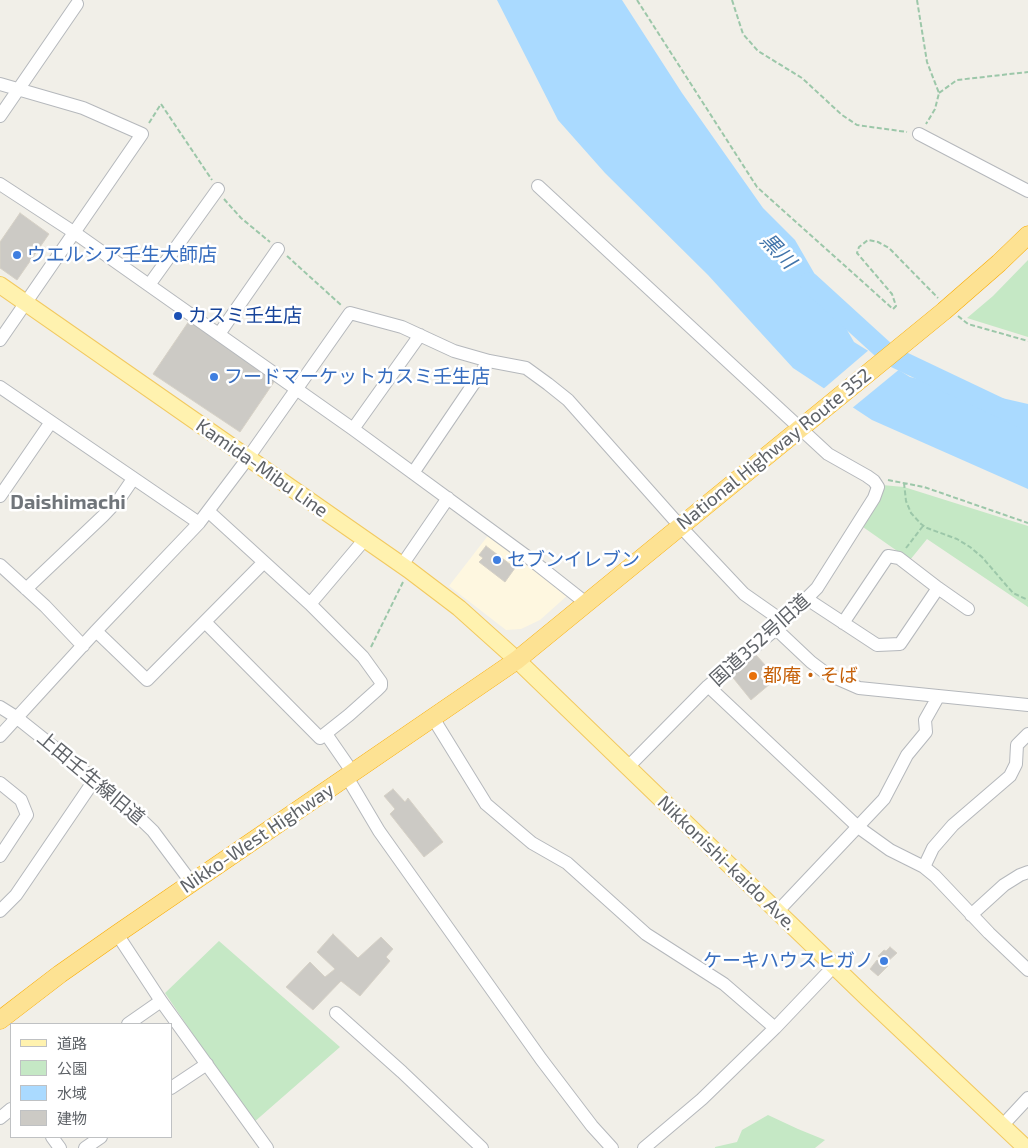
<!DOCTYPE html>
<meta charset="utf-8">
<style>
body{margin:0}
#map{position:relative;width:1028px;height:1148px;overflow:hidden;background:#f1efe8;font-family:"Exo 2","Noto Sans JP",sans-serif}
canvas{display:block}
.legend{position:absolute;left:10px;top:1023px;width:162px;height:115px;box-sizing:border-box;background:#fff;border:1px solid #bfc1c3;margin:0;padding:6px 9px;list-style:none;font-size:15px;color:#5f6368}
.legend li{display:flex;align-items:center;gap:10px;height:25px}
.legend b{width:25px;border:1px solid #bfc1c3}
</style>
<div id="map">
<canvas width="1028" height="1148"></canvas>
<ul class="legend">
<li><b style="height:6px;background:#fff2af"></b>道路</li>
<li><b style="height:14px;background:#c5e8c5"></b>公園</li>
<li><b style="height:14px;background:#aadaff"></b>水域</li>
<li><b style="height:14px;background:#cccac5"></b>建物</li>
</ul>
</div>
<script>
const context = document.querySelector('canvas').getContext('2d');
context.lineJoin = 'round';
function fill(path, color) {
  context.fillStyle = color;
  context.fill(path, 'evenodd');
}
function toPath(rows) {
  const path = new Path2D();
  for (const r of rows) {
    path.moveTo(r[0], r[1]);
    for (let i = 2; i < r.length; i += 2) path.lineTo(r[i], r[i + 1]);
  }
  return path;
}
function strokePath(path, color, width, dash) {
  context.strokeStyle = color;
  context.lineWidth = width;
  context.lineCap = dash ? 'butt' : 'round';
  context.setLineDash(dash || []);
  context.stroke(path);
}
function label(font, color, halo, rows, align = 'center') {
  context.font = font + ' "Exo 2","Noto Sans JP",sans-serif';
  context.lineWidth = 5;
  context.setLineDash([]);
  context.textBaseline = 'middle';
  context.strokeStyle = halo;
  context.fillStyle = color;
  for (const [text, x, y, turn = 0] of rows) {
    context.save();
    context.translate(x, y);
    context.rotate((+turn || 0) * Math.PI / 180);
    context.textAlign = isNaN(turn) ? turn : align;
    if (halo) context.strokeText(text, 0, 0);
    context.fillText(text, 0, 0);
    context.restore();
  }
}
fill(toPath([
 [490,533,569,594,540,620,521,629,506,630,449,586]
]), '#fef7e0');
fill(toPath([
 [1028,260,1028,337,967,318,993,296],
 [882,485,904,487,1028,526,1028,607,927,539,910,560,863,527,882,494],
 [219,941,340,1047,253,1123,165,993],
 [768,1115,798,1129,825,1140,815,1148,715,1148,715,1147,737,1142,742,1130]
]), '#c5e8c5');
fill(toPath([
 [497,0,622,0,682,93,763,208,795,240,854,342,910,377,1028,404,1028,489,872,420,793,368,708,275,605,173,558,120]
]), '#aadaff');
fill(toPath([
 [870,349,901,368,851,409,822,390]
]), '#f1efe8');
strokePath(toPath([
 [809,282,889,355,1028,421]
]), '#aadaff', 20);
const building = toPath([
 [20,213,49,234,17,280,0,268,0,242,20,213],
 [189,321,276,379,240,432,153,374,189,321],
 [486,546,515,568,505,582,479,562,483,558,479,555,486,546],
 [756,655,777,678,751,700,730,674,756,655],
 [393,789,405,802,408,798,443,842,424,857,390,814,395,809,384,796,393,789],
 [333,934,358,958,381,937,393,949,386,957,390,961,360,996,341,981,313,1010,286,987,310,962,325,977,335,969,317,952,333,934],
 [890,947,897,953,885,964,888,966,878,976,870,969,877,960,880,963,882,960,878,956,884,950,886,951,890,947]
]);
fill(building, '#cccac5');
strokePath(building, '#d6d1c6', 1);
const minor = toPath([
 [0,84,83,108,142,134,0,340],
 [0,116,77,4],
 [919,134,1028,191],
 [0,184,75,233,353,429,529,558,586,603],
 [538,186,828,454,867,476,874,481,878,487,874,498,817,588,776,629,708,686,628,767],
 [149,285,218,189],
 [219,334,278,249],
 [0,387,199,523],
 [353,429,420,335],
 [413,473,489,361],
 [0,496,51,422],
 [208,511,310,604,365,539],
 [0,565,45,606,83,646],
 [402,565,448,498],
 [26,589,103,516,120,498,133,479],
 [807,599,877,645,900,644,938,588],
 [205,622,320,738,349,715,377,690,381,686,381,682,363,657,310,604],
 [843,623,888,556,899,558,938,588,968,609],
 [776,629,811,662,827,674,859,688,1028,705],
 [96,631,147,680,264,562],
 [708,686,858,827,890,850,924,867,935,876,989,933,1028,970],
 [0,707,16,717,124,803,153,831,191,882],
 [433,718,486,804,532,843,567,863,646,934,724,984,775,1028],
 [326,734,353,773],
 [0,736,96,631,199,523,248,458,350,313,402,327,454,351,489,361,526,368,548,384,568,400,680,526,744,594,784,622],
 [347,777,379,831,541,1059,592,1126,612,1148],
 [0,783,21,800,27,815,0,856],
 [924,867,933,848,953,825,1010,776,1016,764,1017,745,1028,734],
 [0,911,16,895,95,779],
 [778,911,884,799,907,755,926,732,925,720,938,697],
 [971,915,1004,885,1020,875,1028,872],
 [117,934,161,1001,267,1148],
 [336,1013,402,1072,482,1148],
 [128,1024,161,1001],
 [171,1088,207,1064],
 [0,1118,11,1109],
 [1002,1126,1028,1098],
 [52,1137,60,1148],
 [85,1148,101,1137],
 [644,1148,702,1099,775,1028,834,966]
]);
const major = toPath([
 [0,285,409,570,459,608,517,660,867,998,1026,1148]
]);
const highway = toPath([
 [0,1020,60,974,117,934,517,660,944,311,999,263,1028,235]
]);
strokePath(minor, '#b5b8bc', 14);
strokePath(major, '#f2c960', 18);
strokePath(highway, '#f9ab00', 19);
strokePath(toPath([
 [637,0,757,187,893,309,896,306,892,294,857,253,859,247,868,240,878,242,889,248,938,298],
 [732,0,743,34,758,51,802,78,842,115,857,125,907,132],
 [917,0,927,62,939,93,935,109,926,124],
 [939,93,957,80,1028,72],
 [149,123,161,104,212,180],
 [224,199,241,218,270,242],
 [287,256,341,305],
 [958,316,968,324,1028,341],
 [888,480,924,487,1028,523],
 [904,483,906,501,911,513,921,524,927,528,957,539,970,547,982,557,1013,593,1028,600],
 [906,548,923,526],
 [371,647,403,582]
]), '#9cc7a9', 2, [5, 2.5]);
strokePath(minor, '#fff', 12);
strokePath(major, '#fff2af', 16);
strokePath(highway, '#fde293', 18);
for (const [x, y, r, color] of [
 [17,255,5,"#3f7fe0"],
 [178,316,5,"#1a4fb4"],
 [214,377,5,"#3f7fe0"],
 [497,560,5,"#3f7fe0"],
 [753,676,5,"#e8710a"],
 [884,961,5,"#3f7fe0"]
]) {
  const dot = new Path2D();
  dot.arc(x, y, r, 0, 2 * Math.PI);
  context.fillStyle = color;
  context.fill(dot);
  strokePath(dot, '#fff', 2);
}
label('19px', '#366cbe', '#fff', [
 ["ウエルシア壬生大師店",27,255],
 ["フードマーケットカスミ壬生店",224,377],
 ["セブンイレブン",507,560],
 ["ケーキハウスヒガノ",874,961,"right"]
], 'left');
label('19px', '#164399', '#fff', [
 ["カスミ壬生店",188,316]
], 'left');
label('19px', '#5f6368', '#fff', [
 ["National Highway Route 352",774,449,-39],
 ["Kamida-Mibu Line",262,468,35],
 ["国道352号旧道",760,640,-42],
 ["上田壬生線旧道",91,778,40],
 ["Nikko-West Highway",257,838,-34],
 ["Nikkonishi-kaido Ave.",727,863,44]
]);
label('19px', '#c56008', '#fff', [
 ["都庵・そば",763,676]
], 'left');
label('italic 20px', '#4174aa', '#fff', [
 ["黒川",778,251,46]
]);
label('bold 20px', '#70757a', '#fff', [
 ["Daishimachi",68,502]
]);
</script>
